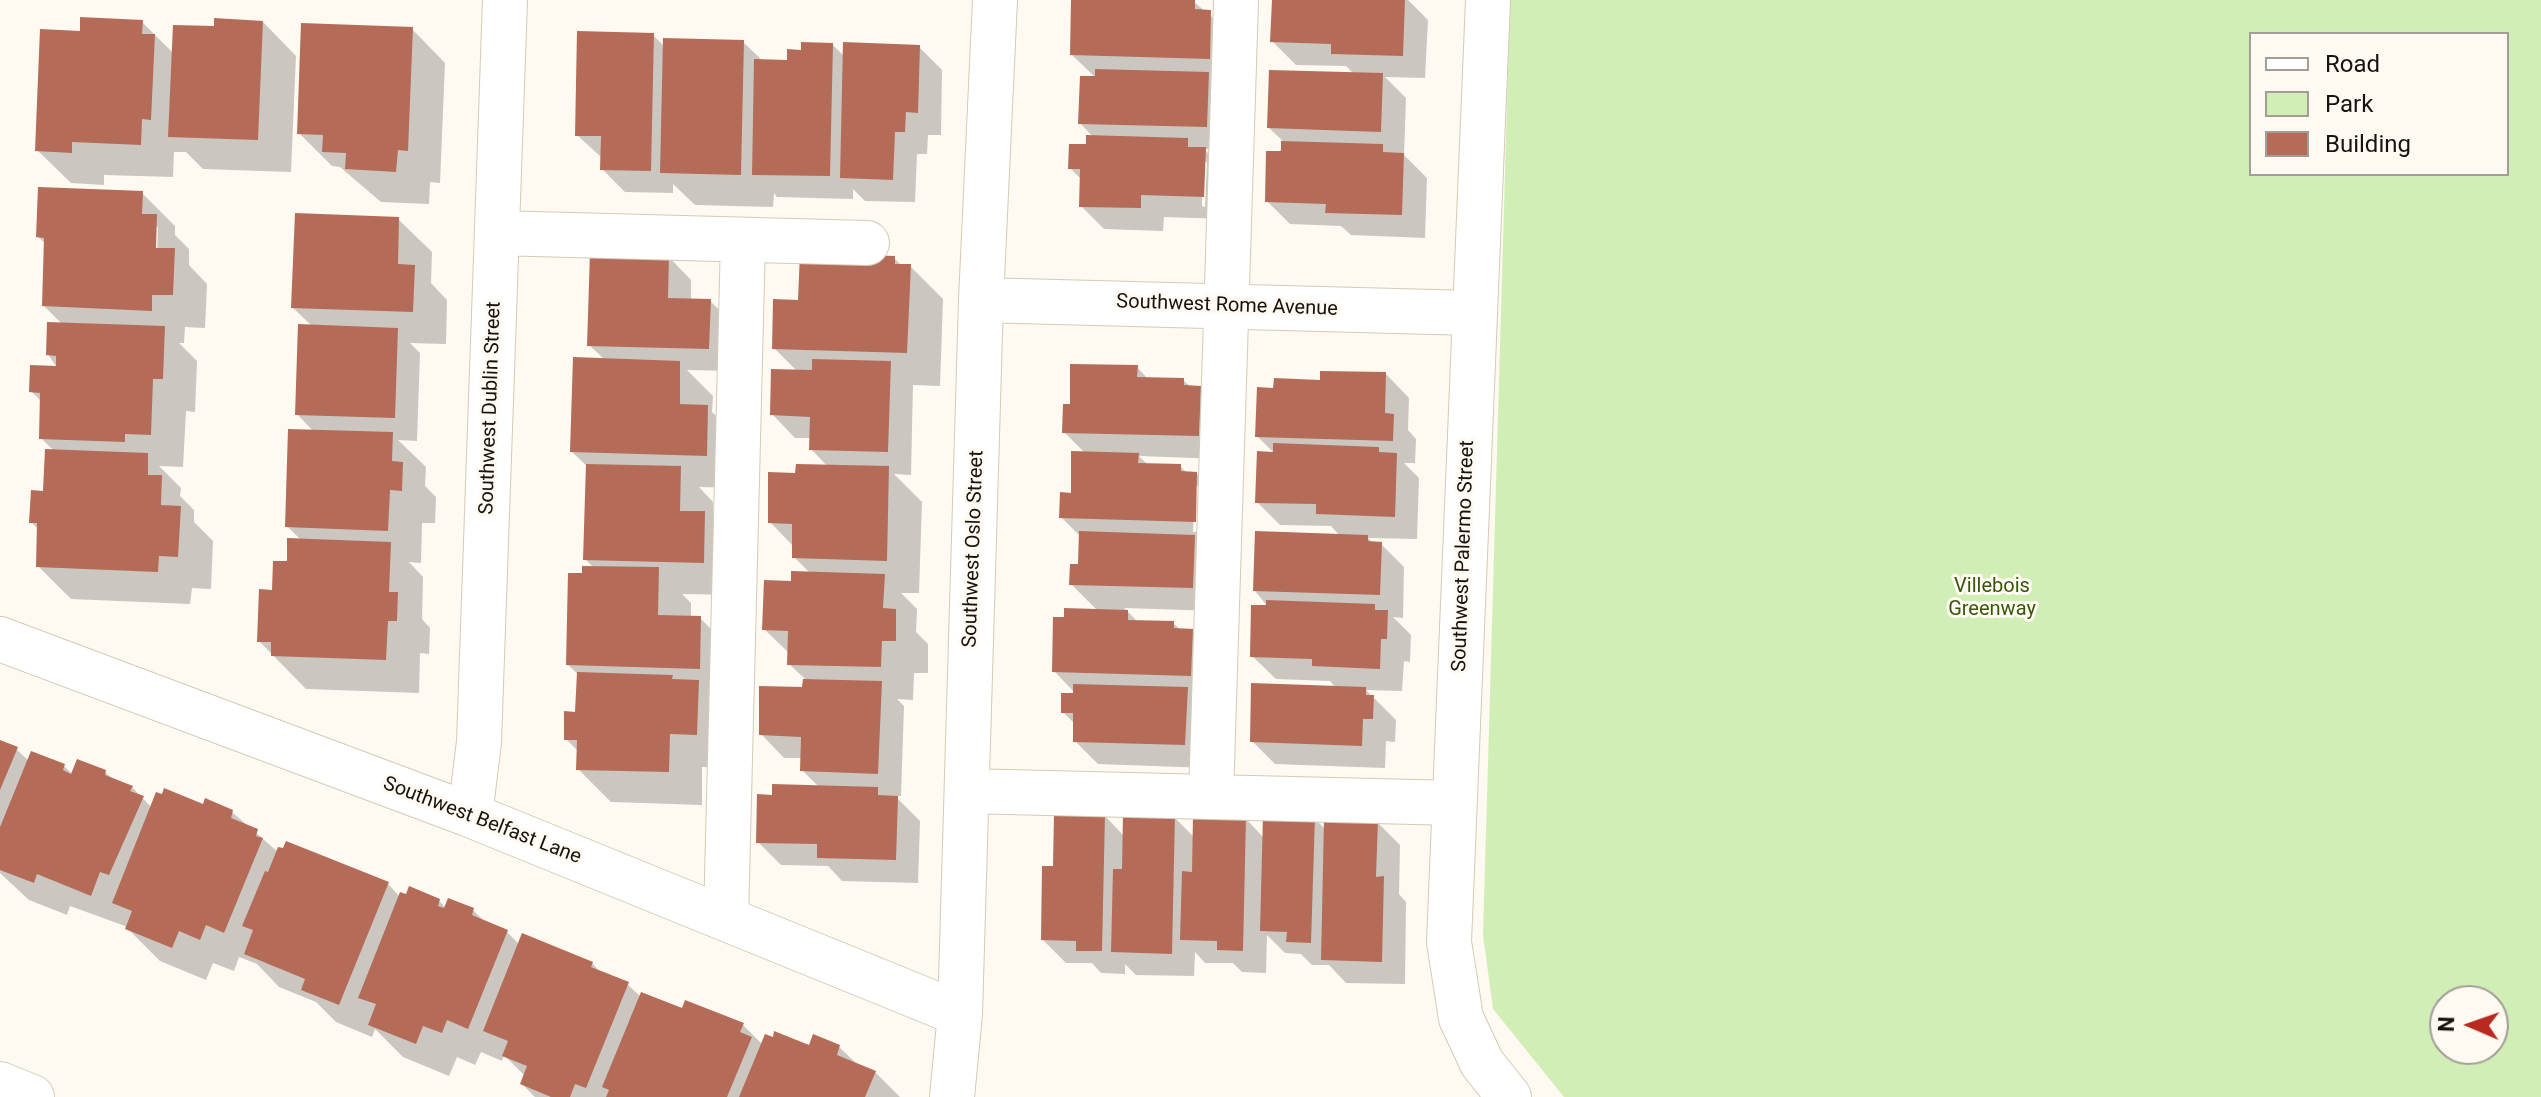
<!DOCTYPE html>
<style>
body{margin:0}
#map{position:relative;width:2541px;height:1097px;overflow:hidden;background:#fef9f1;font-family:Roboto,sans-serif}
canvas{display:block}
.legend{position:absolute;left:2249px;top:32px;width:260px;height:144px;box-sizing:border-box;background:#fef9f1;border:2px solid #a29d96;margin:0;padding:10px 14px;list-style:none;font-size:24px;color:#18140d}
.legend li{display:flex;align-items:center;gap:16px;height:40px}
.legend b{width:40px;border:2px solid #a29d96}
.north{position:absolute;left:2429px;top:985px;width:80px;height:80px;box-sizing:border-box;background:#fef9f1;border:2px solid #a29d96;border-radius:50%;rotate:272deg;font-size:22px;font-weight:700;line-height:32px;text-align:center;color:#18140d}
.north::after{content:'';display:block;margin:auto;width:28px;height:36px;background:#b82a1f;clip-path:polygon(50% 0,100% 100%,50% 72%,0 100%)}
</style>
<div id="map">
<canvas width="2541" height="1097"></canvas>
<ul class="legend">
<li><b style="height:10px;background:#fff"></b>Road</li>
<li><b style="height:22px;background:#d2eeb7"></b>Park</li>
<li><b style="height:22px;background:#b46b58"></b>Building</li>
</ul>
<div class="north">N</div>
</div>
<script>
const context = document.querySelector('canvas').getContext('2d');
context.lineJoin = 'round';
function fill(path, color) {
  context.fillStyle = color;
  context.fill(path, 'evenodd');
}
function toPath(rows) {
  const path = new Path2D();
  for (const r of rows) {
    path.moveTo(r[0], r[1]);
    for (let i = 2; i < r.length; i += 2) path.lineTo(r[i], r[i + 1]);
  }
  return path;
}
function strokePath(path, color, width, dash) {
  context.strokeStyle = color;
  context.lineWidth = width;
  context.lineCap = dash ? 'butt' : 'round';
  context.setLineDash(dash || []);
  context.stroke(path);
}
function label(font, color, halo, rows, align = 'center') {
  context.font = font + ' Roboto,sans-serif';
  context.lineWidth = 6;
  context.setLineDash([]);
  context.textBaseline = 'middle';
  context.strokeStyle = halo;
  context.fillStyle = color;
  for (const [text, x, y, turn = 0] of rows) {
    context.save();
    context.translate(x, y);
    context.rotate((+turn || 0) * Math.PI / 180);
    context.textAlign = isNaN(turn) ? turn : align;
    if (halo) context.strokeText(text, 0, 0);
    context.fillText(text, 0, 0);
    context.restore();
  }
}
fill(toPath([
 [1510,0,2541,0,2541,1097,1564,1097,1493,1009,1483,935],
 [2251,34,2507,34,2507,174,2251,174],
 [2445,1001,2493,1001,2493,1049,2445,1049]
]), '#d2eeb7');
fill(toPath([
 [1073,0,1194,2,1234,35,1230,150,1204,149,1228,173,1226,219,1164,217,1163,231,1104,229,1081,206,1082,180,1070,168,1094,138,1080,123,1096,78,1072,55],
 [1203,159,1207,163,1205,207,1202,206],
 [1274,0,1408,0,1428,20,1425,78,1385,77,1406,98,1404,155,1427,178,1425,238,1351,235,1341,226,1290,224,1267,201,1283,141,1269,128,1354,74,1346,66,1296,65,1272,41],
 [142,22,174,54,216,28,263,22,296,56,291,172,203,169,186,152,174,152,173,177,104,175,104,185,71,183,37,150,82,33],
 [412,29,445,63,440,183,430,182,429,204,381,202,340,167,332,166,299,133],
 [653,35,665,47,743,42,763,61,789,62,803,52,833,45,845,57,919,47,942,70,941,135,928,135,927,154,917,154,915,202,865,201,853,189,853,199,777,197,774,193,773,207,695,205,673,184,673,193,625,192,602,169,602,158,577,135],
 [142,193,175,226,175,235,189,249,189,265,207,284,205,328,185,327,184,343,179,343,197,361,195,412,186,411,183,467,159,466,181,488,180,496,194,510,194,522,213,541,211,589,192,588,190,604,71,599,38,566,39,530,31,522,45,493,54,451,41,438,42,402,31,391,57,368,48,354,62,324,44,306,46,244,38,237],
 [154,224,158,228,157,258,153,258],
 [398,219,432,252,431,283,447,300,446,344,410,343,420,353,417,441,398,440,426,467,425,486,436,497,435,523,422,523,421,563,409,562,423,577,422,619,430,628,429,654,420,653,419,693,306,689,259,641,274,592,302,541,287,526,314,432,297,414,313,327,293,308],
 [668,256,691,280,691,301,710,301,734,324,732,371,687,370,713,396,712,412,741,440,740,488,699,487,713,502,713,521,738,546,737,595,682,594,691,603,691,618,700,618,733,651,730,768,702,767,702,805,611,802,578,769,578,751,566,739,577,714,579,675,568,665,584,575,594,568,585,559,588,467,572,452,605,360,589,345],
 [894,258,902,266,910,266,943,299,940,386,913,385,911,475,894,474,922,502,919,593,901,593,917,609,916,632,928,644,928,673,914,673,913,700,897,699,904,706,901,796,895,796,920,821,918,883,842,881,828,866,781,865,758,842,773,797,819,787,802,770,802,758,784,758,761,734,804,689,805,679,789,664,790,654,764,629,793,583,810,573,794,557,794,547,770,522,828,467,811,449,811,438,795,438,772,414,797,371,774,348,800,302],
 [1137,367,1148,379,1183,380,1191,387,1200,388,1224,411,1222,459,1139,456,1148,465,1180,466,1187,473,1197,474,1220,497,1216,611,1124,608,1138,622,1173,623,1181,630,1192,631,1215,654,1208,768,1098,764,1075,741,1075,724,1063,712,1077,695,1054,671,1098,611,1071,584,1080,566,1081,537,1061,517,1086,454,1064,432,1072,406],
 [1195,486,1199,486,1197,532,1193,532],
 [1386,374,1409,398,1408,430,1416,439,1415,463,1404,463,1419,478,1417,539,1368,538,1374,544,1381,544,1404,567,1403,618,1393,617,1411,635,1410,662,1404,661,1402,691,1366,690,1396,720,1395,742,1386,741,1385,768,1275,764,1252,741,1336,688,1330,681,1276,679,1252,656,1268,607,1255,591,1340,536,1331,526,1280,525,1257,502,1275,454,1257,436,1275,390],
 [0,742,16,749,29,761,64,766,73,775,105,772,114,780,132,787,152,808,204,806,232,812,278,852,388,884,400,897,439,901,446,908,473,910,487,924,507,932,520,945,592,963,601,973,627,984,641,997,743,1025,762,1044,839,1047,858,1065,875,1072,900,1097,535,1097,522,1084,525,1076,504,1055,502,1061,481,1052,475,1065,457,1057,449,1076,403,1057,375,1029,372,1037,336,1022,316,1002,279,987,257,964,239,957,234,971,213,963,206,980,160,961,125,926,70,906,67,915,29,900,0,873],
 [1105,816,1124,836,1174,817,1195,838,1246,819,1264,838,1314,818,1326,830,1377,822,1400,845,1399,894,1406,902,1405,984,1346,983,1329,965,1312,965,1301,954,1285,953,1267,935,1266,973,1242,972,1233,963,1205,963,1195,952,1194,976,1136,975,1125,964,1125,974,1101,973,1092,963,1066,963,1043,940,1055,868]
]), '#0003');
fill(toPath([
 [1071,0,1195,0,1195,9,1211,10,1210,59,1070,55],
 [1272,0,1405,0,1403,56,1331,54,1331,44,1270,42],
 [80,17,143,20,142,34,155,34,151,120,142,119,141,145,72,142,72,153,35,151,40,29,80,31],
 [214,18,263,21,258,140,168,137,173,25,214,26],
 [301,23,413,27,408,151,398,150,396,172,345,169,346,153,322,152,323,135,297,134],
 [577,31,654,33,651,171,600,170,601,136,575,136],
 [663,38,744,40,741,175,660,173],
 [801,42,833,43,830,176,752,175,754,59,787,60,787,49,801,50],
 [843,42,920,45,918,113,906,112,905,132,895,132,893,180,840,178],
 [1095,69,1209,72,1207,127,1078,124,1080,76,1095,76],
 [1269,70,1383,73,1381,132,1267,128],
 [1086,135,1188,138,1188,147,1206,147,1204,197,1141,195,1141,208,1079,207,1080,169,1068,169,1069,144,1086,144],
 [1281,141,1383,144,1383,152,1404,153,1402,215,1325,213,1326,204,1265,202,1266,151,1281,151],
 [38,187,143,191,142,214,157,214,156,248,175,248,173,295,152,295,152,311,42,306,44,238,36,237],
 [295,213,399,217,398,264,415,265,413,312,291,308],
 [590,252,669,255,668,298,711,299,709,349,587,346],
 [800,253,895,256,895,264,911,264,907,353,772,349,773,299,798,300],
 [47,322,165,326,163,379,153,379,151,435,125,434,125,442,39,439,40,393,29,392,30,365,56,366,56,356,46,355],
 [298,324,398,328,395,418,295,415],
 [573,357,680,361,680,404,708,405,707,456,570,452],
 [812,359,891,361,888,452,809,450,810,417,770,415,771,369,812,370],
 [1070,364,1138,365,1137,377,1184,378,1184,385,1201,386,1199,436,1062,433,1063,404,1070,404],
 [1320,371,1386,372,1385,413,1394,414,1393,441,1255,437,1257,387,1273,388,1274,378,1320,380],
 [288,429,393,432,392,461,403,462,402,491,390,490,388,531,285,527],
 [1273,443,1379,447,1379,452,1397,453,1395,517,1316,514,1316,504,1255,503,1257,451,1273,452],
 [45,449,148,453,148,475,162,475,161,505,181,506,178,557,159,556,158,572,36,567,37,523,29,523,31,490,43,491],
 [1071,451,1139,453,1138,463,1181,464,1181,471,1197,472,1196,522,1059,518,1060,492,1071,493],
 [586,464,681,466,680,511,705,511,704,563,583,560],
 [796,464,889,466,887,561,792,558,792,524,768,523,768,472,795,473],
 [1079,531,1195,535,1193,588,1069,585,1070,564,1078,564],
 [1255,531,1368,535,1368,541,1382,542,1380,595,1253,591],
 [287,538,391,542,389,592,398,592,397,621,388,621,386,660,271,656,271,642,257,642,259,589,272,590,273,561,287,561],
 [582,566,659,567,658,615,701,616,700,669,566,665,568,573,582,573],
 [791,571,885,574,883,608,896,609,896,641,882,641,881,667,787,665,788,631,762,630,764,580,791,581],
 [1266,600,1375,604,1375,610,1388,610,1387,639,1381,639,1380,669,1312,666,1312,659,1250,657,1251,605,1266,605],
 [1064,608,1128,610,1128,620,1174,621,1174,628,1193,629,1191,676,1052,672,1053,617,1064,617],
 [577,672,673,675,672,679,699,680,697,735,670,734,669,772,576,770,577,740,564,740,564,711,575,712],
 [803,679,882,681,878,774,800,771,801,737,759,735,759,686,802,687],
 [1251,683,1366,687,1366,695,1374,695,1373,719,1363,719,1362,746,1250,742],
 [1073,684,1188,687,1185,745,1073,742,1073,713,1061,713,1061,693,1073,693],
 [0,740,18,747,0,790],
 [31,751,65,764,63,770,71,774,77,759,106,770,105,775,133,786,130,791,144,796,109,875,100,872,91,896,37,874,34,883,0,870,0,827],
 [772,784,878,787,878,795,898,796,896,860,817,858,817,844,756,843,757,794,772,795],
 [164,788,203,804,205,798,233,810,231,818,258,829,256,836,263,838,224,933,206,925,200,940,179,931,172,948,125,929,132,911,112,903,156,792,162,794],
 [1054,813,1105,814,1102,951,1076,951,1076,941,1041,940,1042,866,1053,866],
 [1123,813,1175,815,1172,954,1111,952,1113,869,1122,869],
 [1193,815,1246,817,1243,951,1217,950,1217,941,1180,940,1182,871,1192,872],
 [1263,815,1315,816,1311,943,1286,942,1287,932,1260,931],
 [1324,819,1378,820,1376,877,1384,876,1382,962,1321,960],
 [286,841,389,882,339,1005,301,990,305,979,244,954,253,930,242,926,265,871,268,872,278,847,283,848],
 [409,886,440,899,438,906,444,908,448,898,474,908,472,915,508,930,468,1029,447,1020,442,1033,423,1026,416,1044,368,1025,376,1004,358,998,400,892,406,894],
 [522,933,593,962,591,967,629,982,586,1088,575,1084,570,1097,551,1097,520,1084,527,1066,502,1056,508,1041,483,1031],
 [641,992,682,1008,685,1000,744,1023,740,1032,752,1037,727,1097,606,1097,609,1090,602,1087],
 [774,1031,809,1045,813,1034,840,1045,837,1055,876,1071,865,1097,739,1097,765,1034,773,1037]
]), '#b46b58');
const minor = toPath([
 [1488,0,1449,942,1461,1018,1482,1063,1509,1097],
 [497,233,867,243],
 [981,300,1472,313],
 [0,639,470,815,960,1014],
 [967,791,1455,803],
 [1211,797,1236,0],
 [470,815,479,742,505,0],
 [726,918,743,240],
 [952,1097,960,1014,981,300,995,0]
]);
const major = toPath([
 [0,1084,32,1097]
]);
strokePath(minor, '#d4cab5', 46);
strokePath(major, '#d4cab5', 46);
strokePath(minor, '#fff', 44);
strokePath(major, '#fff', 44);
label('20px', '#18140d', '#fef9f1', [
 ["Southwest Rome Avenue",1227,306,2],
 ["Southwest Dublin Street",491,408,-88],
 ["Southwest Oslo Street",974,549,-88],
 ["Southwest Palermo Street",1464,556,-88],
 ["Southwest Belfast Lane",482,821,21]
]);
label('20px', '#37550d', '#fef9f1', [
 ["Villebois",1992,587],
 ["Greenway",1992,610]
]);
</script>
